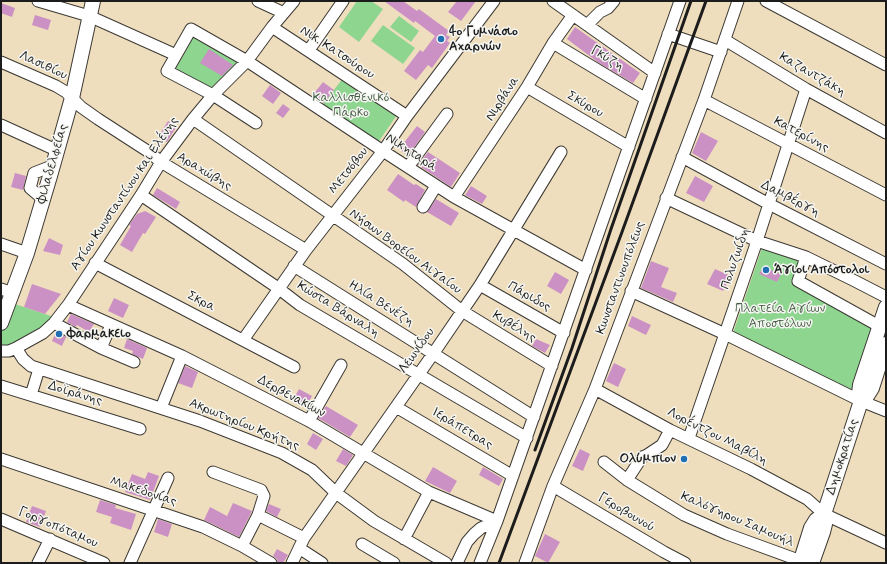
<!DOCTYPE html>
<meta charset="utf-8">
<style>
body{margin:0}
#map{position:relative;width:887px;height:564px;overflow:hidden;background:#efdebd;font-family:Mynerve,sans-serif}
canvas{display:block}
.frame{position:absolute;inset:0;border:2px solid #1c1c1c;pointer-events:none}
</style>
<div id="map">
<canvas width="887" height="564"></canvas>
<div class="frame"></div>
</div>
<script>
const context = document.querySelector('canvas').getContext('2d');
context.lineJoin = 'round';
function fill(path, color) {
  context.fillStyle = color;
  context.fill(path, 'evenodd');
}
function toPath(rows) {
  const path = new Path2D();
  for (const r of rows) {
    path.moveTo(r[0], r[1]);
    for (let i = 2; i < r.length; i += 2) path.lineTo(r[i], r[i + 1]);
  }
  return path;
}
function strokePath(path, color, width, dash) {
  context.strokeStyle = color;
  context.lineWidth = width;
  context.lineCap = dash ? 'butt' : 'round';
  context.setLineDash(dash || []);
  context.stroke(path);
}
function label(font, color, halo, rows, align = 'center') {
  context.font = font + ' Mynerve,sans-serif';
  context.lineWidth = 3;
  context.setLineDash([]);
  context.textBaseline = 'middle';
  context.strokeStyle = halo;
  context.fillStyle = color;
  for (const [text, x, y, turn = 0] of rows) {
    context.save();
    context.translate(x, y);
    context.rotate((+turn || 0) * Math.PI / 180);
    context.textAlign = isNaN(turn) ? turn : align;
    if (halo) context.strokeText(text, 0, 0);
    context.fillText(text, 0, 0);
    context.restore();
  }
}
fill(toPath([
 [357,1,371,1,383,9,359,42,339,27],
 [399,16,419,31,411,42,390,27],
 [383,25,415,48,403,64,371,41],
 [196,29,243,56,213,91,174,71],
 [343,78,397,115,377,144,321,107],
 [762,248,801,261,791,282,873,327,852,391,733,333],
 [12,303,54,317,39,332,14,346,1,347,1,334]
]), '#8ed590');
fill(toPath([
 [384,1,403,1,417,11,419,9,449,31,446,35,450,37,447,41,450,43,432,68,428,65,416,80,404,71,420,50,423,52,435,36,415,21,414,23],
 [457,1,476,1,461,21,448,12],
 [1,3,15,8,12,17,1,13],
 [35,15,51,20,48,30,32,25],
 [575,27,640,73,633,83,599,63,567,39],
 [209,49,233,65,222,76,200,63],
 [323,82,334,90,324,103,312,96],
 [270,85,281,93,273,104,262,96],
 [283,104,290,109,283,118,276,113],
 [168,121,177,126,167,142,158,137],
 [417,126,425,132,408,156,399,149],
 [701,132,718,141,706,161,692,153],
 [428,152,460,173,451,187,418,165],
 [15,173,26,176,23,190,11,187],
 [398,174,414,185,416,184,425,190,416,207,405,200,404,202,387,190],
 [695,176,713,186,704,202,686,193],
 [471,186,487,196,482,204,465,195],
 [157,188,180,202,176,209,153,195],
 [436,199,459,213,451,226,427,212],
 [145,211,156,217,145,234,143,233,132,252,120,245,131,226,129,225,137,214],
 [49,238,63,245,60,255,43,251],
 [651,261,669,268,661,287,677,293,673,302,641,288],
 [763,267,781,274,777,282,759,274],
 [715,269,731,276,723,291,707,284],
 [555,272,569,280,561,294,547,286],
 [32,284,61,294,45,314,24,307],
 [114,298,129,305,123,318,108,311],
 [71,314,94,324,89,332,77,325,76,327,67,322],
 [632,316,651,325,646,335,628,326],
 [56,332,66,337,62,346,52,341],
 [127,339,147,348,143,359,132,354,133,351,124,348],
 [536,339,550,345,545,353,532,346],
 [614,363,626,369,618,387,606,381],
 [185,366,198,372,192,388,178,383],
 [299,389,312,396,306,407,293,400],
 [326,406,358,425,350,437,318,418],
 [313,433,323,439,316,450,307,444],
 [343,449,353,455,346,466,336,461],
 [580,449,590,454,583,471,572,466],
 [433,467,457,481,450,493,425,481],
 [483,467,503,479,499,486,479,475],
 [148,472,159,476,150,500,125,492,132,474,145,479],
 [100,500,116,505,115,508,136,514,131,530,110,523,112,517,96,512],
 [233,503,252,511,239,537,204,520,210,507,227,516],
 [269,504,281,509,277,517,266,511],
 [32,506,46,511,40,527,26,522],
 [158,519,172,524,168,537,154,532],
 [545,534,560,542,548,563,535,556],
 [277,549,288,555,283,563,278,563,277,559,273,556]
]), '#cb91c4');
const minor = toPath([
 [38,1,89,16,176,55],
 [258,1,284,13],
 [553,1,655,73],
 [766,1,886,65],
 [587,25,600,12,608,8,614,1],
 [272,27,407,116],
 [668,34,721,52],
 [725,40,806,89,886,133],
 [553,43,646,99],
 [309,50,343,1],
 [1,62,56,86,66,92,81,107,98,119,149,152,161,162,306,250],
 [527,87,629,147],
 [704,100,886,195],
 [193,119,403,264,462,311,552,366],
 [256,123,213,95,167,71,191,29,247,61,383,151,454,197,586,270],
 [1,125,56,150],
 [682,157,769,204,886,264],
 [408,167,447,114],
 [141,195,278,288,300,305,527,438],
 [454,197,527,87,553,43,573,15],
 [666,198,757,241,806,257,853,280,886,297],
 [43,199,30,188,34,173,52,166],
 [423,207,436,186],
 [1,244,27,253],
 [806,257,798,281,879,326],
 [95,263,294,367],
 [294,266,534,417],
 [480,285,564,333],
 [1,289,13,293],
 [631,291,725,334,861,401,886,411],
 [68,305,182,356,309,421,429,492,497,521],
 [54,323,101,348,134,362],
 [243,340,306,250,383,151,407,116,494,1],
 [16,348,23,359,31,366,200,421,282,453,312,470,336,493,374,521,446,563],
 [101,348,111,325],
 [1,351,9,351,16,348,43,333,54,323,68,305,141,195,161,162,193,119,213,95,247,61,272,27,294,1],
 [1,386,140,429],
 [595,389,670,430,751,469,807,499,824,514,886,543],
 [31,395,39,369],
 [396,407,513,476],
 [161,408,182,356],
 [309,421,341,365],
 [689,438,757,241,806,89],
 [1,459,203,527,242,546,271,563],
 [604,462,627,480,684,515,727,534,801,561],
 [213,472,261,490,264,496,258,515,242,546],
 [627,480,642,457,647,455,662,445,670,430],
 [553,486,664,552,685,563],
 [258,515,304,538],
 [1,519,104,563],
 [404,539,429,492],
 [362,544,394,563],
 [299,548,322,563],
 [38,563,50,539],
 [130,563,168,478],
 [292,563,304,538,433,354,480,285,561,152],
 [457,563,467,542,474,534,481,528,497,521],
 [480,563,497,521,680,1],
 [525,563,553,486,595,389,704,100,738,1]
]);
const major = toPath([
 [1,323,27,253,50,176,72,98,93,1],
 [861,401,867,396,872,388,886,344],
 [800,563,811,528,816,520,824,514],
 [812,563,823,532,825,524,824,514,861,401,859,393,860,385,886,307]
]);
strokePath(minor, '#3c3934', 13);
strokePath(major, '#3c3934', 16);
strokePath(minor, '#fff', 11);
strokePath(major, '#fff', 14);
strokePath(toPath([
 [535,450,572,348,611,229,691,1],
 [499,563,622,232,706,1]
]), '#1c1c1c', 3);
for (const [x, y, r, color] of [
 [441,39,4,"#1f6fb2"],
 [766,270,4,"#1f6fb2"],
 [59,334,4,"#1f6fb2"],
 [684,459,4,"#1f6fb2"]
]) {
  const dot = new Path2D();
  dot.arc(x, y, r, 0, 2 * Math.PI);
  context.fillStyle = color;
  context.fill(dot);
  strokePath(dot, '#f6f6f2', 1.5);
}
label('bold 13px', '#1c1c1c', '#f6f6f2', [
 ["4ο Γυμνάσιο",449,32],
 ["Αχαρνών",449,47],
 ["Άγιοι Απόστολοι",774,270],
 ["Φαρμακειο",67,334],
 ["Ολύμπιον",676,459,"right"]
], 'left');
label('13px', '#1c1c1c', '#f6f6f2', [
 ["Νικ. Κατσούρου",337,53,33],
 ["Γκύζη",607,59,31],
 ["Λασιθίου",43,66,25],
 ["Καζαντζάκη",812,75,30],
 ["Νιρβάνα",503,99,-57],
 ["Σκύρου",585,105,30],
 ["Κατερίνης",801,135,28],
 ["Νικηταρά",411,153,33],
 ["Φιλαδελφείας",53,164,-74],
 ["Μετσόβου",349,171,-52],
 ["Αραχώβης",204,172,31],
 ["Αγίου Κωνσταντίνου και Ελένης",125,194,-56],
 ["Δαμβέργη",790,199,27],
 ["Νήσων Βορείου Αιγαίου",405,252,36],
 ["Πολυζωίδη",736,259,-71],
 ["Κωνσταντινουπόλεως",621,278,-70],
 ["Πάριδος",529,297,30],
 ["Σκρα",201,302,27],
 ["Ηλία Βενέζη",381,304,32],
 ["Κώστα Βάρναλη",338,310,32],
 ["Κυβέλης",514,327,31],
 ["Λεωνίδου",417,351,-55],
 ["Δοϊράνης",75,394,17],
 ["Δερβενακίων",291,397,28],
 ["Ακρωτηρίου Κρήτης",244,425,22],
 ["Ιεράπετρας",462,429,31],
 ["Λορέντζου Μαβίλη",717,437,27],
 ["Δημοκρατίας",843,457,-72],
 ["Μακεδονίας",143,492,18],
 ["Γεροβουνού",626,513,31],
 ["Καλόγηρου Σαμουήλ",737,520,23],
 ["Γοργοπόταμου",58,528,23]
]);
label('13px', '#445d45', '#f6f6f2', [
 ["Καλλισθενικό",351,98],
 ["Πάρκο",351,113],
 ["Πλατεία Αγίων",780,309],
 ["Αποστόλων",780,324]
]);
</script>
